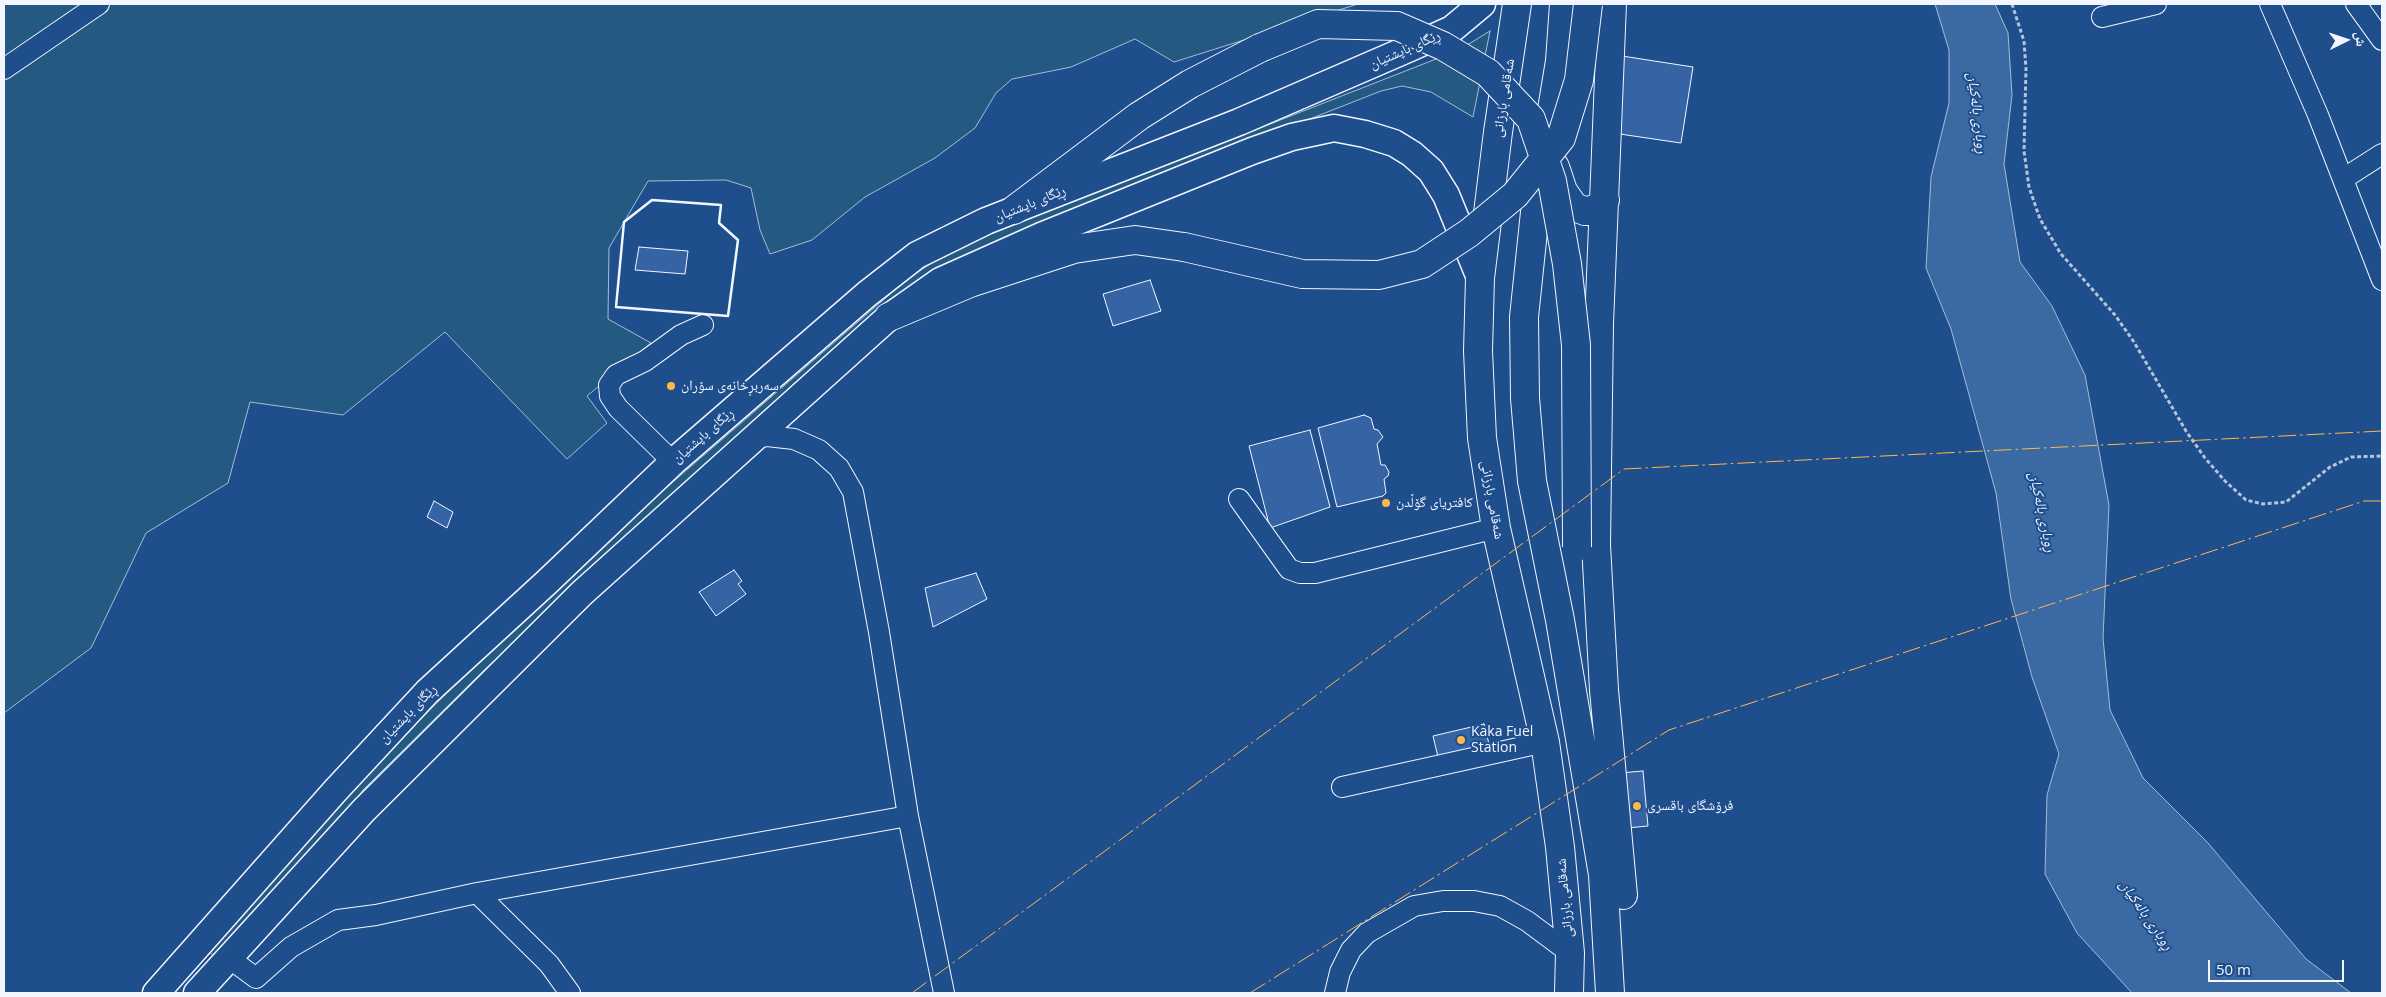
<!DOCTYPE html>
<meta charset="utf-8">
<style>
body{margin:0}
#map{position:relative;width:2386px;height:997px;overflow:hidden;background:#1f4e8c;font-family:"Open Sans","Noto Naskh Arabic",sans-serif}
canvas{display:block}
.frame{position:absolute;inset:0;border:5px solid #f2f6ff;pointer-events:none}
.north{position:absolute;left:2321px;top:15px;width:50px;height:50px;-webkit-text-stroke:4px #1f4e8c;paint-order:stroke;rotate:86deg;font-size:14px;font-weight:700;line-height:20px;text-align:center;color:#f2f6ff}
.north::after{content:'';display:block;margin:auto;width:18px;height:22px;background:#f2f6ff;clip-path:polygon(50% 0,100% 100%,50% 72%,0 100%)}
.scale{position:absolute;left:2208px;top:960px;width:136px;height:22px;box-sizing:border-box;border:2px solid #f2f6ff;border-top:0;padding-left:6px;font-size:15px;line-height:18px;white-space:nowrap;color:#f2f6ff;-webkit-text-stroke:4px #1f4e8c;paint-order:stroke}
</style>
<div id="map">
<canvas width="2386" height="997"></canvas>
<div class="frame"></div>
<div class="north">ش</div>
<div class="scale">50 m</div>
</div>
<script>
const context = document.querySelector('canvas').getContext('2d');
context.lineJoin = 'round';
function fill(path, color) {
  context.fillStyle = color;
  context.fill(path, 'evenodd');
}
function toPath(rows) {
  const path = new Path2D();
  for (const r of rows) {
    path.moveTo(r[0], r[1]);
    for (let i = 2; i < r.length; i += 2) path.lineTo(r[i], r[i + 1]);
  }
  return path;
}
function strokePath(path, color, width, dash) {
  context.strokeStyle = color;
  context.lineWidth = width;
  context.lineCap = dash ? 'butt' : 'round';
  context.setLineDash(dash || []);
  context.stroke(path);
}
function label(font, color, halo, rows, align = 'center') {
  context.font = font + ' "Open Sans","Noto Naskh Arabic",sans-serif';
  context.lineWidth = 4;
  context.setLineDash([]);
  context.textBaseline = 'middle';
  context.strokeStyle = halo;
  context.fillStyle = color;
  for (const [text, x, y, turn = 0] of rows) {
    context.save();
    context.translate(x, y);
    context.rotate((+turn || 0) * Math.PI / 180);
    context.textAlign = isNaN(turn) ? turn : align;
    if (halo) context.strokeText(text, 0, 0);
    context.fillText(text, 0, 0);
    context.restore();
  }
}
const green = toPath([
 [4,4,1358,4,1174,62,1135,39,1071,67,1012,79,996,93,975,128,935,158,865,197,812,240,770,254,760,230,751,188,726,180,648,181,609,248,608,319,651,343,587,396,607,423,567,459,445,332,343,415,250,402,228,483,146,533,91,648,4,713,4,4],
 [1490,31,1473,117,1431,92,1402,86,1381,91,1004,239,948,263,920,282,580,581,481,673,363,790,344,816,217,961,210,952,389,750,470,670,614,533,911,276,940,258,987,235,1459,50,1490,31]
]);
fill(green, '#245a82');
strokePath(green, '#a8bbd7', 1);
const water = toPath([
 [1935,4,1995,4,2008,33,2012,95,2004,164,2020,262,2052,306,2085,375,2109,505,2103,638,2110,710,2143,778,2208,843,2306,959,2351,993,2132,993,2077,933,2045,874,2047,795,2059,754,2032,677,2011,599,1996,493,1951,329,1926,268,1931,177,1949,103,1949,50,1935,4]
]);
fill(water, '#3b69a3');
strokePath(water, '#a8bbd7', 1);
const building = toPath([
 [1622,56,1693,67,1681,143,1613,133,1622,56],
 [639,247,688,251,685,274,635,270,639,247],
 [1150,280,1161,311,1113,326,1103,294,1150,280],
 [1364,415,1371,418,1374,429,1378,430,1383,437,1377,444,1381,465,1385,465,1389,472,1388,476,1384,479,1386,493,1383,496,1337,507,1318,428,1364,415],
 [1310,430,1330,507,1270,528,1249,446,1310,430],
 [434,501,453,512,447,528,427,517,434,501],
 [734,570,742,581,738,584,746,594,716,616,699,592,734,570],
 [976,573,987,599,933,627,925,588,976,573],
 [1484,724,1489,744,1438,757,1433,736,1484,724],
 [1643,771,1648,826,1627,828,1620,773,1643,771]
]);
fill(building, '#3563a3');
strokePath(building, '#f2f6ff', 1);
const minor = toPath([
 [2270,4,2318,115,2382,280],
 [2356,4,2382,40],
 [2102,17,2156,4],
 [4,69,99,4],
 [2343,179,2382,154],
 [753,438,767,436,794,439,819,450,839,468,853,492,879,632,908,816,944,993],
 [673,462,618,408,610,396,609,385,616,375,645,361,681,335,703,325],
 [1239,499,1289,569,1300,573,1315,573,1496,528],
 [1342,787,1545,742],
 [477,893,549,964,570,993],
 [229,958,256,978,291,947,338,920,376,915,477,893,908,816],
 [1335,993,1340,972,1351,950,1367,933,1414,906,1443,901,1474,901,1500,906,1527,921,1570,953]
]);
const major = toPath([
 [156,993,335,791,427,692,547,582,673,462,867,294,917,255,986,221,1239,122,1410,48,1452,29,1482,4],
 [197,993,364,810,582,593,889,317,940,281,1041,236,1252,151,1292,137,1334,128,1365,134,1394,143,1412,154,1431,171,1446,195,1480,278]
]);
const highway = toPath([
 [1517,4,1498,132,1480,278,1478,351,1482,438,1496,528,1545,742,1560,847,1570,953,1569,993],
 [1564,4,1560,61,1535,212,1524,317,1525,398,1532,481,1560,620,1603,875,1610,993],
 [1612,4,1599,324,1596,545,1604,690,1623,895],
 [1555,167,1563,191,1574,207,1585,211,1591,211,1601,205,1605,200],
 [1014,210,1139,116,1190,84,1260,48],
 [889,317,970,283,1074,249,1135,240,1184,247]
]);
strokePath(minor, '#f2f6ff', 22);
strokePath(major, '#f2f6ff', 29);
strokePath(highway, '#f2f6ff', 30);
strokePath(toPath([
 [2012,4,2024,41,2026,69,2024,151,2029,187,2040,219,2061,254,2115,315,2134,342,2186,431,2205,458,2225,481,2246,500,2263,504,2286,502,2330,467,2351,457,2382,456]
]), '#b3c4dc', 3, [4, 2.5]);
strokePath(minor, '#1f4e8c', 20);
strokePath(major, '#1f4e8c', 26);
strokePath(highway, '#1f4e8c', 28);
const highwayBridge = toPath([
 [1260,48,1318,24,1397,26,1443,46,1488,73,1531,119,1552,181,1567,264,1576,345,1577,547],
 [1184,247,1302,274,1379,275,1422,264,1469,233,1515,195,1561,138,1579,80,1588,4]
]);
strokePath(highwayBridge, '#f2f6ff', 30, []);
strokePath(highwayBridge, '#1f4e8c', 28);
strokePath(toPath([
 [652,200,721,205,719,223,738,240,728,316,616,307,624,222,652,200]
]), '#f2f6ff', 2.5);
strokePath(toPath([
 [912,993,1624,469,2382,431],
 [1250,993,1669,730,2364,501,2382,501]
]), '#ffb74d', 1, [18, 4, 2.5, 4]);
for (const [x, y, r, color] of [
 [671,386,5,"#ffb74d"],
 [1386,503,5,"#ffb74d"],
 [1461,740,5,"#ffb74d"],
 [1637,806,5,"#ffb74d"]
]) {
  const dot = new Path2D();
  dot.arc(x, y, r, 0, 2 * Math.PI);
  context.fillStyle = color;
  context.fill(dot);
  strokePath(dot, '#1f4e8c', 2);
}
label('14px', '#f2f6ff', '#1f4e8c', [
 ["ڕێگای باپشتیان",1405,50,-24],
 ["شەقامی بارزانی",1504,98,-81],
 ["ڕێگای باپشتیان",1030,204,-22],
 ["ڕێگای باپشتیان",703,436,-41],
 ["شەقامی بارزانی",1492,500,80],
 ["ڕێگای باپشتیان",408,714,-46],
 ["شەقامی بارزانی",1565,898,-95]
]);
label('14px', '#f2f6ff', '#1f4e8c', [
 ["سەربڕخانەی سۆران",681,386],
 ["کافتریای گۆڵدن",1396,503],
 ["Kaka Fuel",1471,732],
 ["Station",1471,748],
 ["فرۆشگای باقسری",1647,806]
], 'left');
label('italic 15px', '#f2f6ff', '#1f4e8c', [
 ["ڕوباری بالەکیان",1977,113,83],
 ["ڕوباری بالەکیان",2042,512,78],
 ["ڕوباری بالەکیان",2146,915,55]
]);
</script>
